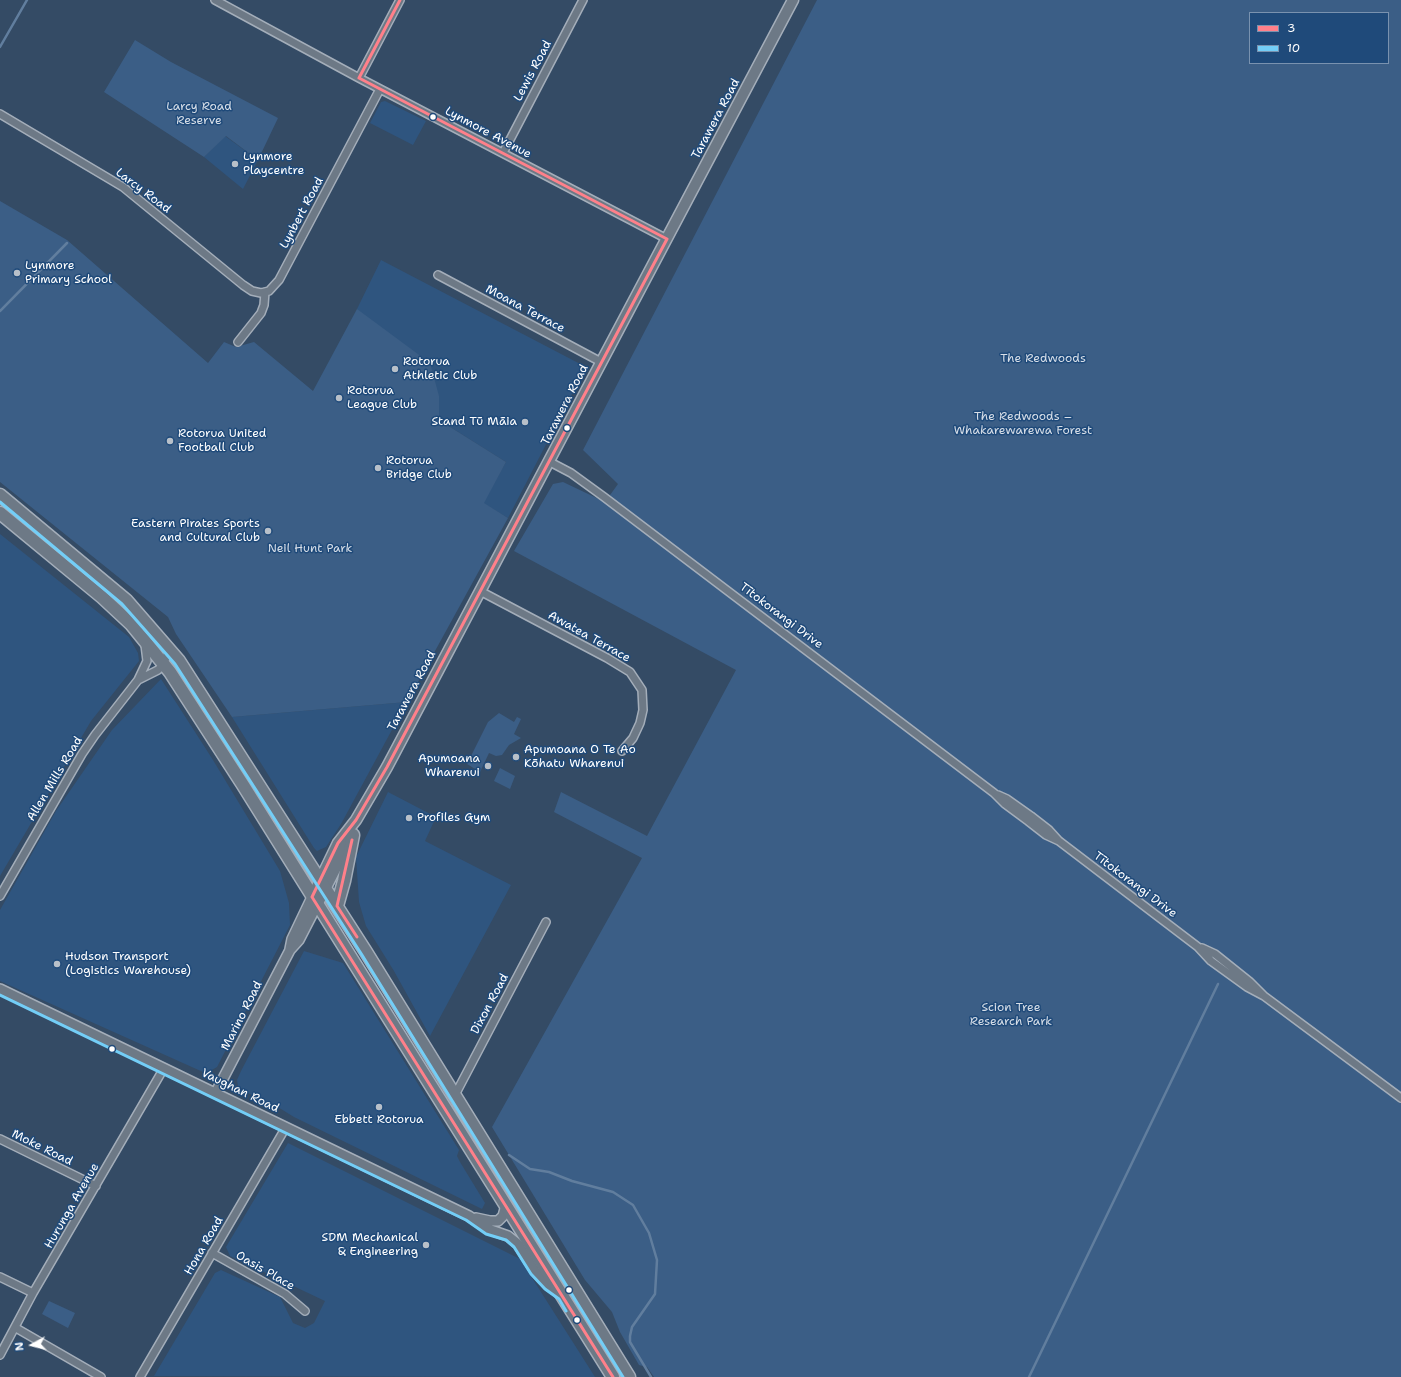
<!DOCTYPE html>
<meta charset="utf-8">
<style>
body{margin:0}
#map{position:relative;width:1401px;height:1377px;overflow:hidden;background:#344b65;font-family:"Shantell Sans",sans-serif}
canvas{display:block}
.legend{position:absolute;left:1249px;top:12px;width:140px;height:52px;box-sizing:border-box;background:#1f4a7a;border:1px solid #7992af;margin:0;padding:5px 7px;list-style:none;font-size:12px;color:#fff}
.legend li{display:flex;align-items:center;gap:8px;height:20px}
.legend b{width:20px;border:1px solid #7992af}
.north{position:absolute;left:12px;top:1325px;width:40px;height:40px;-webkit-text-stroke:3px #1f4a7a;paint-order:stroke;rotate:263deg;font-size:11px;font-weight:700;line-height:16px;text-align:center;color:#fff}
.north::after{content:'';display:block;margin:auto;width:14px;height:18px;background:#fff;clip-path:polygon(50% 0,100% 100%,50% 72%,0 100%)}
</style>
<div id="map">
<canvas width="1401" height="1377"></canvas>
<ul class="legend">
<li><b style="height:5px;background:#ff808a"></b>3</li>
<li><b style="height:5px;background:#73cef7"></b>10</li>
</ul>
<div class="north">N</div>
</div>
<script>
const context = document.querySelector('canvas').getContext('2d');
context.lineJoin = 'round';
function fill(path, color) {
  context.fillStyle = color;
  context.fill(path, 'evenodd');
}
function toPath(rows) {
  const path = new Path2D();
  for (const r of rows) {
    path.moveTo(r[0], r[1]);
    for (let i = 2; i < r.length; i += 2) path.lineTo(r[i], r[i + 1]);
  }
  return path;
}
function strokePath(path, color, width, dash) {
  context.strokeStyle = color;
  context.lineWidth = width;
  context.lineCap = dash ? 'butt' : 'round';
  context.setLineDash(dash || []);
  context.stroke(path);
}
function label(font, color, halo, rows, align = 'center') {
  context.font = font + ' "Shantell Sans",sans-serif';
  context.lineWidth = 3;
  context.setLineDash([]);
  context.textBaseline = 'middle';
  context.strokeStyle = halo;
  context.fillStyle = color;
  for (const [text, x, y, turn = 0] of rows) {
    context.save();
    context.translate(x, y);
    context.rotate((+turn || 0) * Math.PI / 180);
    context.textAlign = isNaN(turn) ? turn : align;
    if (halo) context.strokeText(text, 0, 0);
    context.fillText(text, 0, 0);
    context.restore();
  }
}
fill(toPath([
 [385,101,426,121,413,145,370,123,381,102],
 [225,136,258,160,243,189,204,157],
 [381,260,586,367,508,518,483,503,506,462,439,420,439,396,357,309],
 [0,534,129,637,138,653,139,661,91,721,0,876],
 [161,679,213,760,280,871,289,903,290,925,217,1067,210,1071,203,1072,0,981,0,910,56,811,112,730],
 [407,702,341,824,326,847,317,851,314,848,232,717],
 [388,792,436,817,425,841,511,885,430,1036,394,971,366,926,359,902,356,857],
 [304,951,343,963,459,1150,457,1156,460,1162,485,1203,482,1209,294,1117,281,1109,248,1093,238,1086,237,1080,241,1071],
 [288,1143,520,1259,595,1377,154,1376,215,1273,221,1270,280,1297,293,1323,305,1328,314,1323,325,1301,230,1256,226,1247]
]), '#2f557f');
fill(toPath([
 [817,0,1401,0,1401,1377,654,1377,647,1367,639,1365,620,1332,612,1312,585,1280,492,1127,642,858,554,812,561,792,647,836,736,670,514,551,553,484,563,482,605,502,618,484,583,450],
 [1250,13,1388,13,1388,63,1250,63],
 [135,40,171,62,278,118,258,160,226,136,204,157,104,92],
 [0,201,67,240,208,363,224,342,236,347,254,342,313,391,357,309,430,363,439,396,439,420,506,462,484,503,508,518,407,702,232,717,176,634,168,617,0,482],
 [499,713,514,722,517,717,521,719,514,734,521,738,509,745,502,755,496,756,489,753,480,772,467,764,488,722],
 [500,768,515,776,510,789,494,781],
 [49,1301,75,1313,68,1328,42,1314]
]), '#3b5e86');
strokePath(toPath([
 [0,47,27,0],
 [0,311,67,243],
 [509,1155,530,1169,549,1172,572,1181,613,1192,633,1205,649,1233,657,1260,655,1294,632,1327,630,1336,630,1342,651,1377],
 [1029,1377,1218,984]
]), '#617e9e', 2.5);
const minor = toPath([
 [215,0,359,78,667,239],
 [359,78,400,0],
 [0,114,123,187,243,285,252,291,261,293,269,291,279,280,380,89],
 [503,153,583,0],
 [438,275,601,362],
 [238,342,261,313,264,305,265,292],
 [550,462,571,473,604,497,994,793,1005,804,1028,821,1046,835,1059,841],
 [480,591,607,658,630,672,642,690,643,710,640,723,633,738,622,751],
 [140,679,158,670,164,664,169,648],
 [998,795,1007,799,1031,816,1049,830,1059,841,1198,947,1211,961,1247,987,1264,996],
 [0,896,82,754,95,735,138,680,147,661,145,645],
 [1202,948,1215,954,1250,982,1264,996,1401,1098],
 [455,1095,546,922],
 [0,1139,96,1186],
 [212,1253,285,1294,305,1311],
 [0,1277,33,1293],
 [16,1328,101,1377],
 [0,1355,33,1293,164,1068],
 [140,1377,286,1127]
]);
const tertiary = toPath([
 [290,949,292,939,312,897],
 [0,989,469,1216,488,1229,508,1236,518,1244,535,1271,548,1285,559,1293],
 [216,1092,290,950,299,940,317,905],
 [476,1218,490,1221,498,1221,503,1216,506,1205]
]);
const secondary = toPath([
 [312,897,338,843,356,820,387,767,793,0],
 [317,905,351,838]
]);
const trunk = toPath([
 [0,495,126,600,179,661,366,952,629,1377],
 [0,513,102,597,131,624,170,672,243,785,613,1377],
 [337,906,344,881,353,835]
]);
strokePath(minor, '#a4aeba', 10);
strokePath(tertiary, '#a4aeba', 12);
strokePath(secondary, '#a4aeba', 13);
strokePath(trunk, '#a4aeba', 15);
strokePath(minor, '#6d7986', 7);
strokePath(tertiary, '#6d7986', 9);
strokePath(secondary, '#6d7986', 10);
strokePath(trunk, '#6d7986', 12);
strokePath(toPath([
 [400,0,359,78,667,239,387,767,356,820,338,843,312,897,613,1377],
 [352,840,337,906,357,937]
]), '#ff808a', 3);
strokePath(toPath([
 [0,502,122,604,175,664,362,955,623,1377],
 [0,995,466,1220,486,1234,506,1240,514,1247,531,1274,545,1289,559,1299,566,1311]
]), '#73cef7', 3);
for (const [x, y, r, color] of [
 [433,117,3.5,"#fff"],
 [235,164,4,"#b8c0c9"],
 [17,273,4,"#b8c0c9"],
 [395,369,4,"#b8c0c9"],
 [339,398,4,"#b8c0c9"],
 [525,422,4,"#b8c0c9"],
 [567,428,3.5,"#fff"],
 [170,441,4,"#b8c0c9"],
 [378,468,4,"#b8c0c9"],
 [268,531,4,"#b8c0c9"],
 [516,757,4,"#b8c0c9"],
 [488,766,4,"#b8c0c9"],
 [409,818,4,"#b8c0c9"],
 [57,964,4,"#b8c0c9"],
 [112,1049,3.5,"#fff"],
 [379,1107,4,"#b8c0c9"],
 [426,1245,4,"#b8c0c9"],
 [569,1290,3.5,"#fff"],
 [577,1320,3.5,"#fff"]
]) {
  const dot = new Path2D();
  dot.arc(x, y, r, 0, 2 * Math.PI);
  context.fillStyle = color;
  context.fill(dot);
  strokePath(dot, '#1f4a7a', 1.5);
}
label('12px', '#fff', '#1f4a7a', [
 ["Lewis Road",533,71,-62],
 ["Tarawera Road",716,119,-62],
 ["Lynmore Avenue",488,133,28],
 ["Larcy Road",143,191,37],
 ["Lynbert Road",302,213,-62],
 ["Moana Terrace",525,309,28],
 ["Tarawera Road",565,405,-63],
 ["Tītokorangi Drive",781,616,37],
 ["Awatea Terrace",589,637,29],
 ["Tarawera Road",412,691,-62],
 ["Allen Mills Road",55,779,-59],
 ["Tītokorangi Drive",1135,885,37],
 ["Dixon Road",490,1004,-62],
 ["Marino Road",242,1016,-63],
 ["Vaughan Road",240,1091,26],
 ["Moke Road",42,1148,26],
 ["Hurunga Avenue",72,1206,-60],
 ["Hona Road",204,1246,-60],
 ["Oasis Place",265,1271,30]
]);
label('12px', '#d8dfe8', '#1f4a7a', [
 ["Larcy Road",199,107],
 ["Reserve",199,121],
 ["The Redwoods",1043,359],
 ["The Redwoods –",1023,417],
 ["Whakarewarewa Forest",1023,431],
 ["Neil Hunt Park",310,549],
 ["Scion Tree",1011,1008],
 ["Research Park",1011,1022]
]);
label('12px', '#fff', '#1f4a7a', [
 ["Lynmore",243,157],
 ["Playcentre",243,171],
 ["Lynmore",25,266],
 ["Primary School",25,280],
 ["Rotorua",403,362],
 ["Athletic Club",403,376],
 ["Rotorua",347,391],
 ["League Club",347,405],
 ["Stand Tū Māia",517,422,"right"],
 ["Rotorua United",178,434],
 ["Football Club",178,448],
 ["Rotorua",386,461],
 ["Bridge Club",386,475],
 ["Eastern Pirates Sports",260,524,"right"],
 ["and Cultural Club",260,538,"right"],
 ["Apumoana O Te Ao",524,750],
 ["Kōhatu Wharenui",524,764],
 ["Apumoana",480,759,"right"],
 ["Wharenui",480,773,"right"],
 ["Profiles Gym",417,818],
 ["Hudson Transport",65,957],
 ["(Logistics Warehouse)",65,971],
 ["Ebbett Rotorua",379,1120,"center"],
 ["SDM Mechanical",418,1238,"right"],
 ["& Engineering",418,1252,"right"]
], 'left');
</script>
